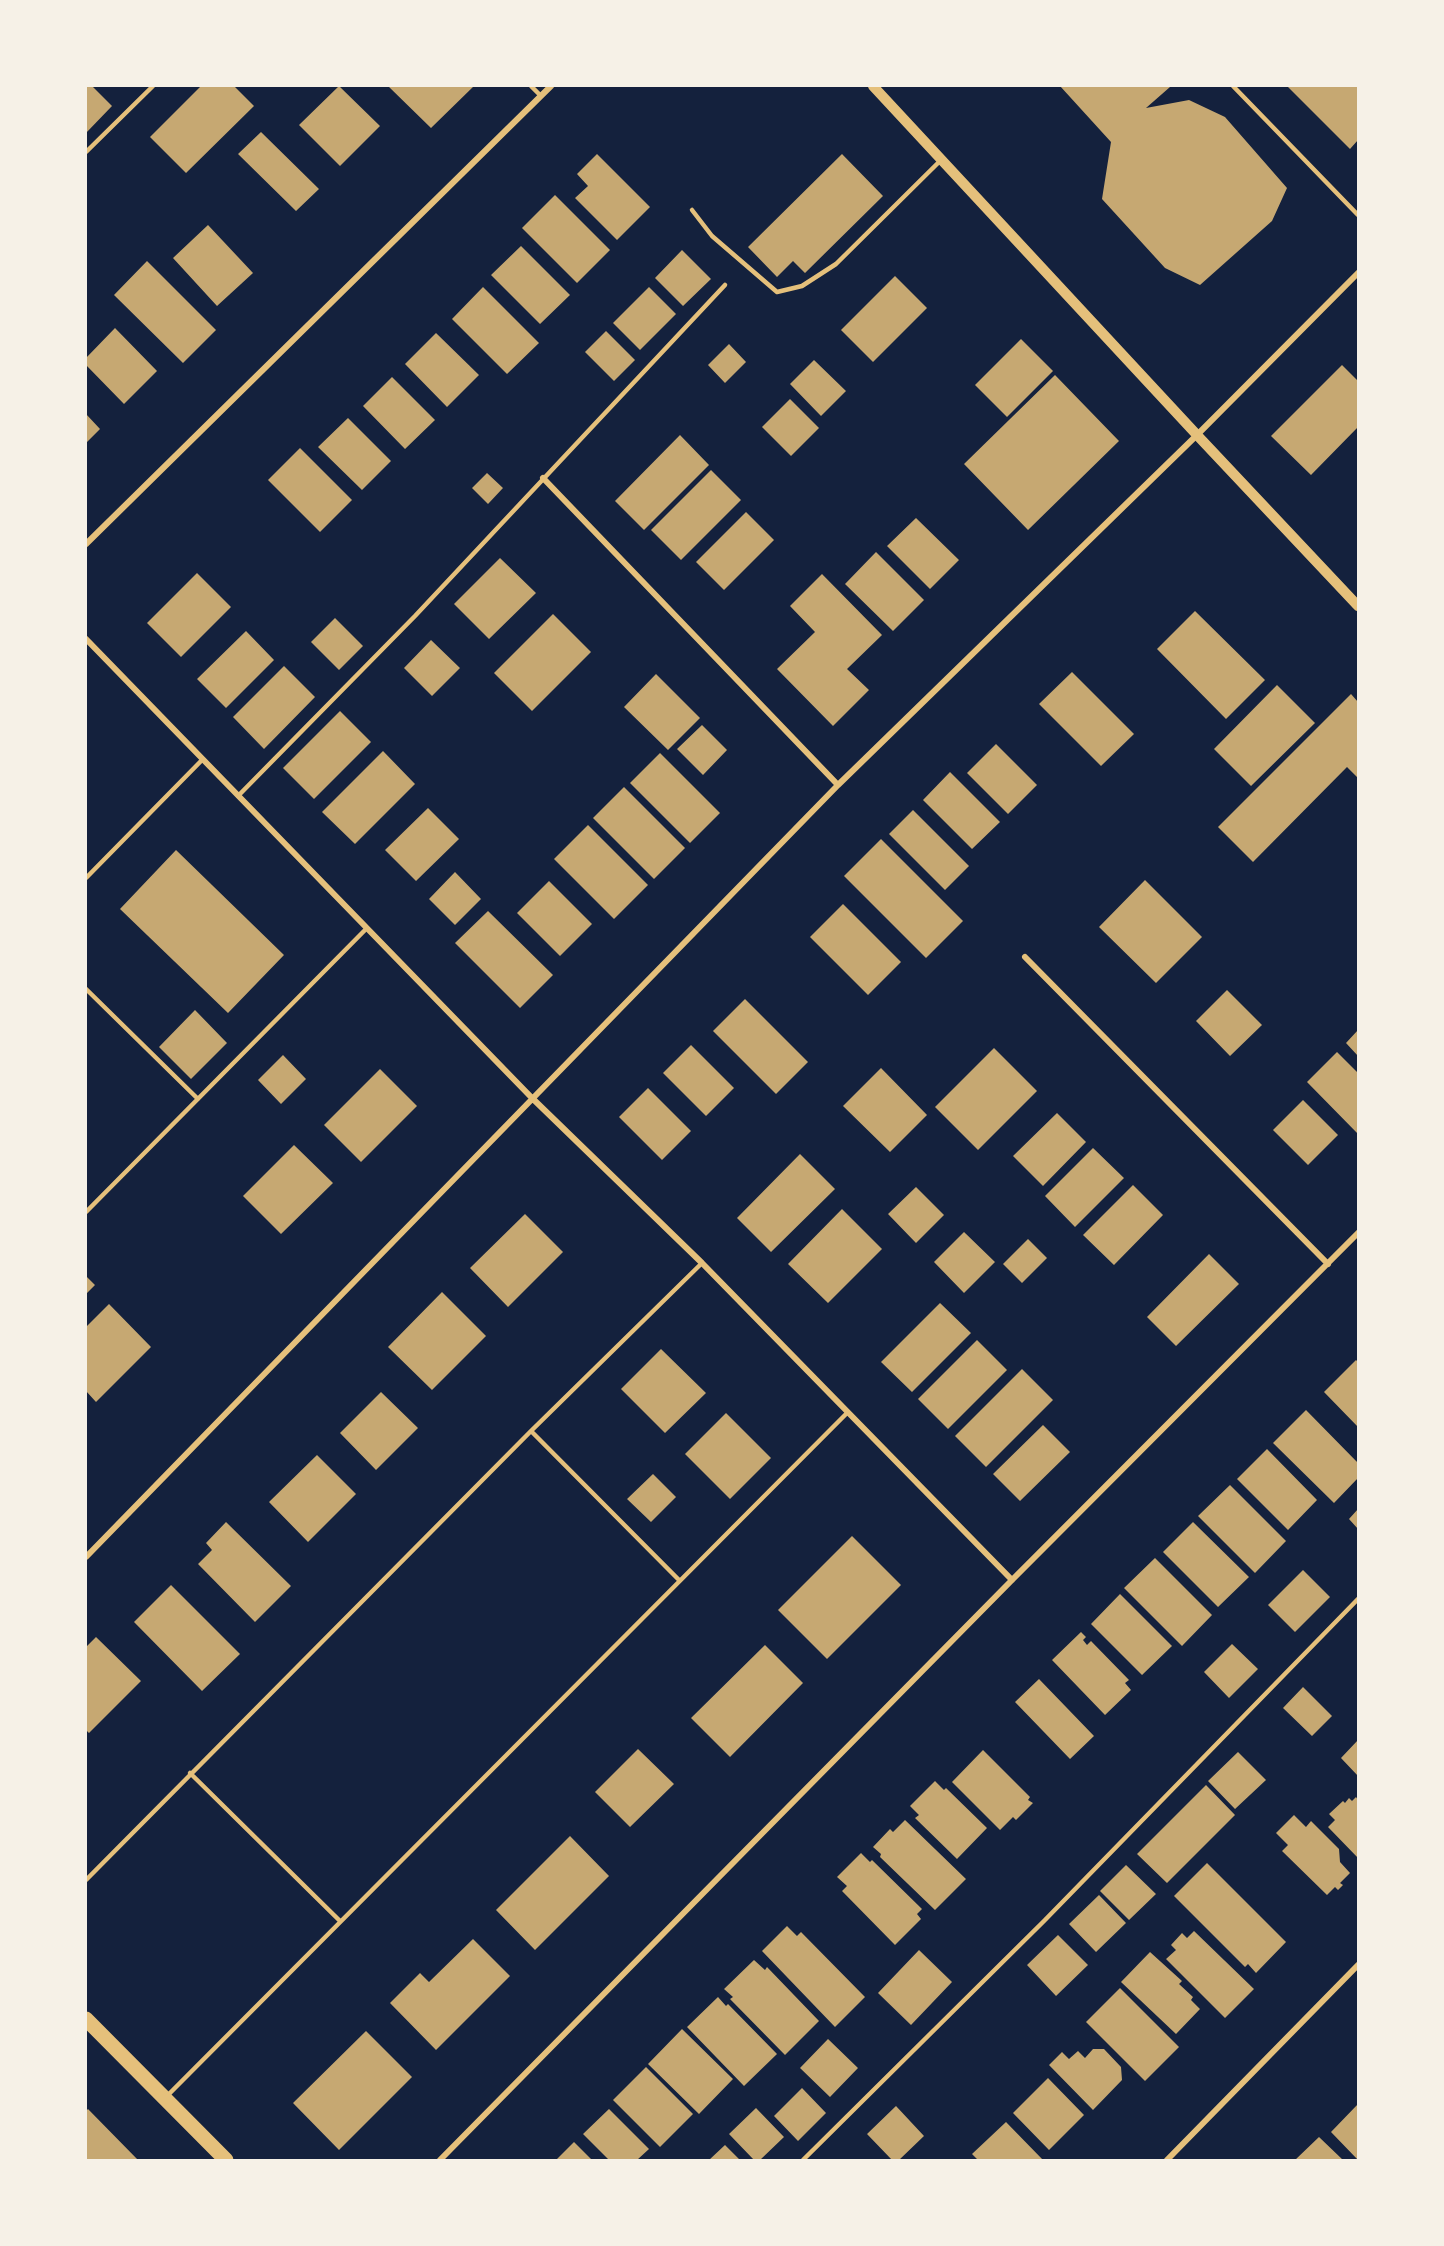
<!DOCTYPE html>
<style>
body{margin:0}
#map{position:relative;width:1444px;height:2246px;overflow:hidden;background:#14213d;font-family:"DM Sans",sans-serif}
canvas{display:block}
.frame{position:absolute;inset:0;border:87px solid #f6f1e7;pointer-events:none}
</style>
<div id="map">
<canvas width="1444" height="2246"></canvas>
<div class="frame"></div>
</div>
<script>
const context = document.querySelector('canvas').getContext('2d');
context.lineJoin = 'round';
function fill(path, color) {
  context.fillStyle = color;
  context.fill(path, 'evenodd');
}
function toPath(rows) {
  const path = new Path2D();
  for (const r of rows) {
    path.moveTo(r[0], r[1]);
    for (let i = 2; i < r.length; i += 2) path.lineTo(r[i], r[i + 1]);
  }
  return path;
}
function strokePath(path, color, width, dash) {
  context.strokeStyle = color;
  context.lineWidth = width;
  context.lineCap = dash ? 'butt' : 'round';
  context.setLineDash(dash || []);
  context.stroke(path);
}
fill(toPath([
 [86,86,92,86,112,106,86,133],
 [201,86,234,86,254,106,186,173,150,137],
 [339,86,380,126,340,166,299,125],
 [388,86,474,86,431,128],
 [1060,86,1168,86,1170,87,1146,108,1189,100,1225,117,1287,188,1272,221,1200,285,1165,268,1102,199,1111,142],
 [1287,86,1358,86,1358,140,1350,149],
 [261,132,319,189,296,211,238,154],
 [597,154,650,207,617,240,575,198,588,186,577,174],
 [842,154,883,196,805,273,793,261,777,277,748,247],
 [555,195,610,250,577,283,522,228],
 [208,225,253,273,217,306,173,258],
 [521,246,570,295,540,324,491,275],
 [682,250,711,279,683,306,655,278],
 [147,261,216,330,183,363,114,295],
 [895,276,927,308,873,362,841,330],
 [483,287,539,343,507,374,452,319],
 [649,287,676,314,640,350,613,323],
 [115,328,157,371,124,404,86,365,86,358],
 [606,331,635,360,614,381,585,352],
 [436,333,479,375,447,407,405,364],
 [1021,339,1053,371,1007,417,975,385],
 [729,344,746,362,725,383,708,365],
 [814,360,846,391,821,416,790,384],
 [1342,365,1358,381,1358,427,1311,475,1271,436],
 [1055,375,1119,441,1028,530,964,464],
 [392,377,435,420,405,449,363,406],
 [790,399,819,428,791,456,762,427],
 [86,414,100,429,86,443],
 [348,418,391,461,362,490,318,447],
 [680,435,709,465,644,530,615,501],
 [300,448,352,500,320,532,268,480],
 [711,470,741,500,681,560,651,530],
 [487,473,503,488,488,504,472,488],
 [746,512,774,540,724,590,696,562],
 [916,518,959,560,930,589,887,546],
 [876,552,924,600,893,631,845,584],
 [500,558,536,593,489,639,454,604],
 [197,573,231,607,181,657,147,623],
 [822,574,882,635,847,669,869,690,833,726,777,669,815,632,790,606],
 [1195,611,1265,680,1226,719,1157,649],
 [553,614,591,652,532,711,494,673],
 [335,618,363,646,339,670,311,642],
 [246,631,274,660,226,708,197,679],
 [431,640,460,668,432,696,404,668],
 [284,666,315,697,264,749,233,717],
 [1072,672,1134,734,1101,766,1039,704],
 [656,674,700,718,668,750,624,707],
 [1277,685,1315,723,1251,786,1214,749],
 [1351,694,1358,702,1358,778,1347,767,1253,862,1218,827],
 [340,711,371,742,314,799,283,768],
 [702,725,727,750,703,775,677,749],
 [996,744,1037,785,1008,814,967,773],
 [383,751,415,784,355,844,322,812],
 [660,753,720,813,690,843,630,783],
 [950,772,1000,822,972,849,923,800],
 [624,787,685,848,654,879,593,818],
 [428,808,459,839,416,881,385,850],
 [913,810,969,866,945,890,889,834],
 [588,825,648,885,614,919,554,859],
 [881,839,963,921,926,958,844,876],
 [176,850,284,955,228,1013,120,909],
 [455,872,481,899,455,925,429,899],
 [1145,880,1202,937,1156,983,1099,927],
 [549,881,592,924,560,956,517,913],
 [843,904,901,962,868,995,810,937],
 [488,911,553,975,520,1008,455,943],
 [1227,990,1262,1025,1230,1056,1196,1021],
 [745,999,808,1062,776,1094,713,1031],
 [195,1010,227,1043,191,1079,159,1047],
 [1358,1030,1358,1056,1346,1043],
 [691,1045,734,1088,706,1116,663,1073],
 [994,1048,1037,1091,978,1150,935,1107],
 [1337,1052,1358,1073,1358,1134,1307,1082],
 [283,1055,306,1079,281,1104,258,1080],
 [881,1068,927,1115,890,1152,843,1106],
 [380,1069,417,1106,361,1162,324,1125],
 [648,1088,691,1131,662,1160,619,1117],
 [1303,1100,1338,1135,1308,1165,1273,1130],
 [1057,1113,1086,1142,1043,1186,1013,1156],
 [294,1145,333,1183,281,1234,243,1196],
 [1093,1148,1124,1178,1075,1227,1045,1196],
 [800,1154,835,1189,771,1252,737,1218],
 [1133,1185,1163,1215,1114,1265,1083,1235],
 [916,1187,944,1215,916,1243,888,1214],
 [842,1209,882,1249,828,1303,788,1264],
 [525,1214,563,1252,508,1307,470,1268],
 [964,1232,995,1262,964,1293,934,1262],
 [1028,1239,1047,1258,1022,1283,1003,1264],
 [1209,1254,1239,1284,1176,1346,1147,1317],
 [86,1276,95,1285,86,1294],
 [442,1292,486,1336,432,1390,388,1347],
 [940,1303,971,1333,912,1392,881,1362],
 [109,1304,151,1347,96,1402,86,1391,86,1327],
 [977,1340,1007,1370,948,1429,918,1399],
 [661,1349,706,1393,665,1433,621,1389],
 [1356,1360,1358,1362,1358,1427,1324,1392],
 [1022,1369,1053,1400,986,1467,955,1436],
 [381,1392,418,1428,376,1470,340,1433],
 [1306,1410,1358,1463,1358,1478,1334,1503,1273,1443],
 [726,1413,771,1458,730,1499,685,1454],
 [1043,1425,1070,1452,1020,1501,993,1474],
 [1267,1449,1317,1500,1288,1530,1237,1479],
 [317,1455,356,1494,308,1542,269,1502],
 [653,1474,676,1497,651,1522,627,1499],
 [1230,1485,1286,1541,1255,1573,1198,1516],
 [1358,1509,1358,1529,1349,1519],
 [226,1522,291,1586,255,1622,198,1564,212,1550,206,1543],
 [1193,1522,1249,1577,1218,1607,1163,1552],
 [852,1536,901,1585,827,1659,778,1610],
 [1155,1558,1212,1615,1182,1646,1124,1588],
 [1303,1570,1330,1597,1295,1632,1268,1605],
 [171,1585,240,1654,202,1691,134,1622],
 [1120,1594,1172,1646,1142,1675,1091,1624],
 [1081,1632,1086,1637,1083,1640,1087,1645,1091,1641,1129,1680,1125,1683,1131,1690,1105,1715,1052,1660],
 [96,1637,141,1681,89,1733,86,1730,86,1647],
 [1232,1644,1258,1669,1229,1698,1204,1672],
 [765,1645,803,1683,730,1757,691,1718],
 [1039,1679,1094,1736,1070,1759,1015,1702],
 [1303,1687,1332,1716,1312,1736,1283,1708],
 [1358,1740,1358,1776,1341,1758],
 [638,1749,674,1784,630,1827,595,1792],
 [983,1750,1030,1797,1028,1800,1033,1803,1016,1820,1013,1817,1000,1830,952,1782],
 [1238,1752,1266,1780,1235,1809,1208,1781],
 [935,1781,944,1790,946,1788,987,1828,957,1859,915,1818,919,1815,910,1806],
 [1206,1785,1235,1815,1167,1883,1137,1854],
 [1356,1797,1358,1800,1358,1858,1328,1827,1335,1820,1329,1814,1343,1801,1345,1803,1349,1798,1352,1801],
 [1294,1815,1306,1827,1311,1821,1339,1849,1340,1862,1350,1873,1340,1883,1343,1885,1338,1890,1335,1887,1327,1895,1282,1851,1288,1845,1276,1833],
 [905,1820,966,1879,935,1910,880,1857,881,1854,873,1847,890,1829,893,1832],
 [570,1836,609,1876,535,1950,496,1910],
 [861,1853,870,1862,872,1860,922,1909,917,1914,921,1919,895,1945,842,1891,847,1886,837,1877],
 [1207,1863,1286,1942,1256,1973,1248,1964,1245,1967,1174,1896],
 [1126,1865,1156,1894,1129,1920,1100,1891],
 [1099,1895,1126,1923,1096,1952,1069,1924],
 [787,1926,797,1936,801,1932,865,1997,835,2027,762,1951],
 [1194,1931,1254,1989,1225,2018,1166,1959,1176,1950,1171,1945,1182,1933,1187,1938],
 [1058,1935,1088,1965,1056,1996,1027,1965],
 [473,1939,510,1976,436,2050,390,2003,420,1973,429,1982],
 [919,1950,952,1982,911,2025,878,1993],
 [1150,1952,1182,1981,1179,1984,1193,1997,1191,2000,1200,2009,1176,2034,1121,1982],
 [754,1960,765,1970,767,1967,819,2021,785,2055,730,1999,733,1997,724,1989],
 [1120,1988,1179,2047,1145,2081,1086,2022],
 [718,1997,726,2006,728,2004,777,2054,744,2086,687,2027],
 [682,2029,733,2079,699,2114,648,2064],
 [366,2031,412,2077,339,2150,293,2103],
 [828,2039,858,2068,830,2097,800,2068],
 [1093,2049,1104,2049,1121,2067,1122,2080,1093,2110,1049,2065,1062,2052,1069,2059,1078,2051,1085,2058],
 [646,2067,693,2114,660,2147,613,2100],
 [1048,2078,1084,2115,1049,2150,1013,2113],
 [802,2088,826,2113,798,2141,774,2116],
 [1358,2104,1358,2160,1331,2132],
 [896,2106,924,2136,899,2160,892,2160,867,2134],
 [756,2108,784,2137,760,2160,754,2160,729,2134],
 [88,2109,138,2160,86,2160,86,2111],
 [609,2109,649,2149,637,2160,609,2160,583,2134],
 [1006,2122,1043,2160,978,2160,972,2154],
 [1319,2137,1343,2160,1295,2160],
 [574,2142,592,2160,556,2160],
 [725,2145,740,2160,709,2160]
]), '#c6a872');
strokePath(toPath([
 [531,86,541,96],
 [1233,86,1358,215],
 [86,152,153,86],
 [692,210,712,236,777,292,802,286,836,264,941,160],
 [238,796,415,616,725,285],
 [86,878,202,760],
 [86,989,198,1099],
 [86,1212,367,928],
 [531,1431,679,1580],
 [190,1773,340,1921],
 [86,1880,531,1431,702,1263],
 [167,2096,847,1413],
 [803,2160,1044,1921,1358,1599]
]), '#e5c07b', 4.5);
strokePath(toPath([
 [543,478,838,785],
 [86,544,551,86],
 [86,639,532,1098,702,1263,1012,1580],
 [1025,957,1328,1264],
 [86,1557,838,785,1197,435,1358,273],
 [440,2160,1012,1580,1358,1233],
 [1167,2160,1358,1965]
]), '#e5c07b', 6);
strokePath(toPath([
 [873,86,1197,435,1358,606]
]), '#e5c07b', 10);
strokePath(toPath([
 [86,2019,226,2160]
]), '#e5c07b', 15);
</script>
